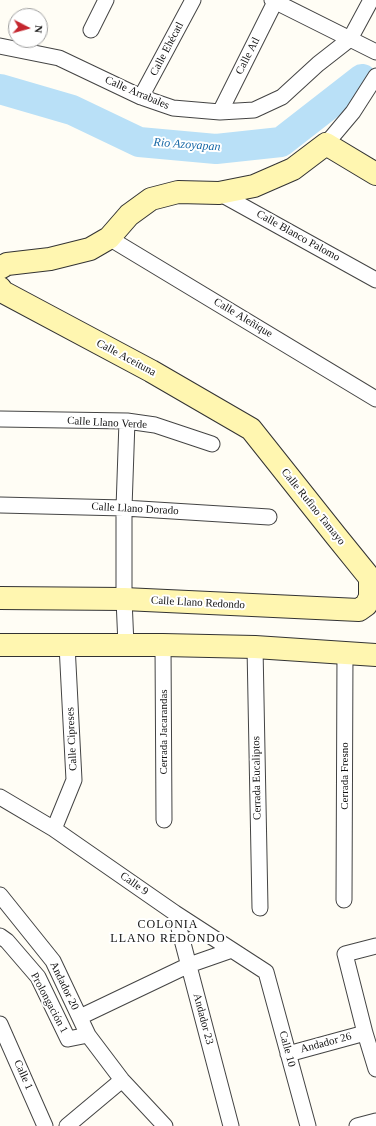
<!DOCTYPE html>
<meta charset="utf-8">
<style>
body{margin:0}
#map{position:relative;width:376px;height:1126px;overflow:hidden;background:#fffdf5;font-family:"Times New Roman",serif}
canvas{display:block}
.north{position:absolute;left:8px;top:8px;width:40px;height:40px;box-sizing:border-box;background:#fff;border:1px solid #a0a0a0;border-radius:50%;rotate:96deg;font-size:11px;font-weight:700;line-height:16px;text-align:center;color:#111}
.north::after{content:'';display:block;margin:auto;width:14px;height:18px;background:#c4262e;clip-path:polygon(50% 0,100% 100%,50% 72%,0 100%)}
</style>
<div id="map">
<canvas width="376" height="1126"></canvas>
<div class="north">N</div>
</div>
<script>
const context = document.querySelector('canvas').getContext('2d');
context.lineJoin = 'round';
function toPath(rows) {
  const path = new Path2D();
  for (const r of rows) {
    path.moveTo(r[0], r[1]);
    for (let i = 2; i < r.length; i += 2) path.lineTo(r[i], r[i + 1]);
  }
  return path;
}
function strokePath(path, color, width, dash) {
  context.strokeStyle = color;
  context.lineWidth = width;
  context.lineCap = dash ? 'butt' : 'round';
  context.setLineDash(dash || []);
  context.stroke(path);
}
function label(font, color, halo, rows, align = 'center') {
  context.font = font + ' "Times New Roman",serif';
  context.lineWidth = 4;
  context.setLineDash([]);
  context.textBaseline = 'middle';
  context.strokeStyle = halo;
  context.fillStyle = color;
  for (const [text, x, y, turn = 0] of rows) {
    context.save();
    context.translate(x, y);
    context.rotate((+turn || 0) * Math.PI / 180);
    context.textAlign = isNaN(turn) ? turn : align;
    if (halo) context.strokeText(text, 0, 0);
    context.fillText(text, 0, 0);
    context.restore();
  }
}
strokePath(toPath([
 [0,89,72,110,139,142,216,149,281,142,362,79]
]), '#b9e0f7', 30);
const street = toPath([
 [272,0,376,52],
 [91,30,106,0],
 [0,46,59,58,141,97,173,108,220,112,254,110,282,97,318,64,350,39,371,0],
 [141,97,193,0],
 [220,112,276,0],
 [326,144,353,112,376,76],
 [219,193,376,280],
 [109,238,376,399],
 [0,419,127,421,155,425,212,444],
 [0,505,124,508,269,517],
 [126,645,124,599,124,508,127,421],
 [163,645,164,820],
 [255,647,260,908],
 [0,797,54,829,175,913,266,972,308,1126],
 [54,829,74,780,67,645],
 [0,895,53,961,88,1035,122,1080,165,1126],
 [344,900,345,652],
 [175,913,231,1126],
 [0,936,7,941,38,977,68,1039,88,1035],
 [376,946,345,954,365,1033,376,1069],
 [80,1017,189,965,232,950],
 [0,1024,45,1126],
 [288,1054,365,1033],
 [67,1126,122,1080],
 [357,1126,376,1121]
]);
const secondary = toPath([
 [0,268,7,264,50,259,90,249,109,238,129,215,151,199,178,192,219,193,254,186,293,169,326,144,376,174],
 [0,288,3,292,151,371,251,429,336,536,370,578,376,582],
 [0,598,124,599,359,610,366,605,370,597,370,578],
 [0,645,163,645,255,647,376,655]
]);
strokePath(street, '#444', 17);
strokePath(secondary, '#333', 24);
strokePath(street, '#fff', 15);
strokePath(secondary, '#fff6b0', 22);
label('11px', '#111', '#fff', [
 ["Calle Ehécatl",167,49,-62],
 ["Calle Atl",248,56,-63],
 ["Calle Arrabales",137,93,23],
 ["Calle Blanco Palomo",298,236,29],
 ["Calle Aleñique",243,318,31],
 ["Calle Aceituna",126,358,28],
 ["Calle Llano Verde",107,423,3],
 ["Calle Rufino Tamayo",313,507,51],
 ["Calle Llano Dorado",135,509,3],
 ["Calle Llano Redondo",198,603,3],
 ["Cerrada Jacarandas",164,732,-90],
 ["Calle Cipreses",72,739,-93],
 ["Cerrada Fresno",345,776,-90],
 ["Cerrada Eucaliptos",257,778,-91],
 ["Calle 9",134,884,35],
 ["Andador 20",64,986,64],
 ["Prolongación 1",49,1003,62],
 ["Andador 23",203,1019,75],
 ["Andador 26",326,1043,-15],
 ["Calle 10",287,1049,75],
 ["Calle 1",23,1075,66]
]);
label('italic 12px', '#1768a6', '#fff', [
 ["Rio Azoyapan",187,145,4]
]);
context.letterSpacing = '1px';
label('12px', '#111', '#fff', [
 ["COLONIA",168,925],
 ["LLANO REDONDO",168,939]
]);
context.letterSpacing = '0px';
</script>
